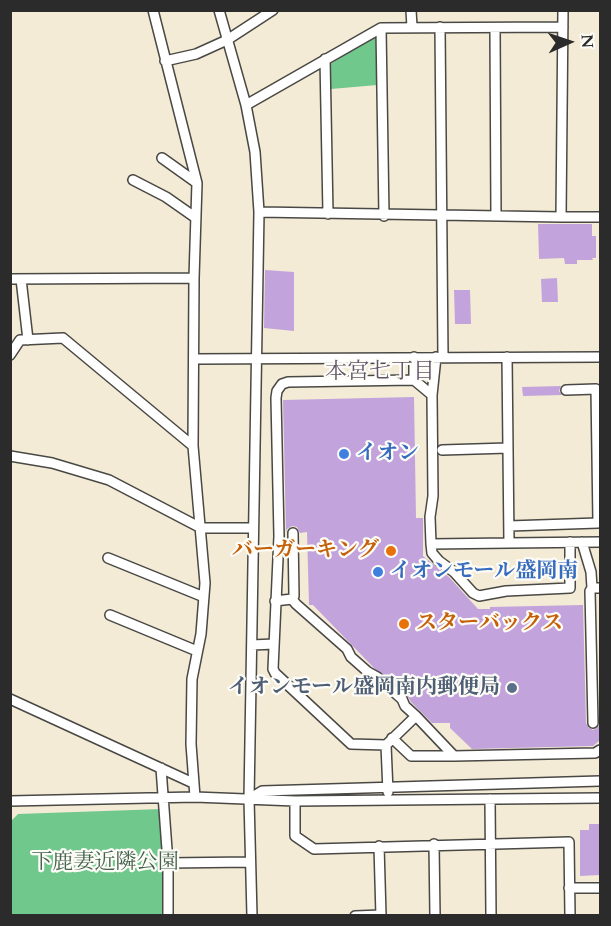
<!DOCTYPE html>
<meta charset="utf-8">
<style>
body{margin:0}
#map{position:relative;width:611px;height:926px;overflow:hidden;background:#f3ebd5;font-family:Cardo,serif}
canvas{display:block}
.frame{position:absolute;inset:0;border:12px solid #2b2b2b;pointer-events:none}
.north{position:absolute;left:539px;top:12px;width:60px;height:60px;-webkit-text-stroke:4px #fdfcf7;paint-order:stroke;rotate:87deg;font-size:16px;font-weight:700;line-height:24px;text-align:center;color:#2b2b2b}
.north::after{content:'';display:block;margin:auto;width:21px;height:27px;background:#2b2b2b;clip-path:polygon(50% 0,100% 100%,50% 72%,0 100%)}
</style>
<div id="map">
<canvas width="611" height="926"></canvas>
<div class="frame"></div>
<div class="north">N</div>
</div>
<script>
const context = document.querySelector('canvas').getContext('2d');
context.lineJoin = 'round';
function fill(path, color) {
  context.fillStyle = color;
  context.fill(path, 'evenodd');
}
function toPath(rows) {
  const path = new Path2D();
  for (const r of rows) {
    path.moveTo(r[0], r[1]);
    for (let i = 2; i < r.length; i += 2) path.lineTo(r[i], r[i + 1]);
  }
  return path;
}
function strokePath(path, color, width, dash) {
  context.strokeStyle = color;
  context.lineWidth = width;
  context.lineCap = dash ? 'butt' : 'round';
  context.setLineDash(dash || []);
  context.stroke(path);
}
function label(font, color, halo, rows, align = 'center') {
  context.font = font + ' Cardo,"Noto Serif JP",serif';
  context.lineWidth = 4.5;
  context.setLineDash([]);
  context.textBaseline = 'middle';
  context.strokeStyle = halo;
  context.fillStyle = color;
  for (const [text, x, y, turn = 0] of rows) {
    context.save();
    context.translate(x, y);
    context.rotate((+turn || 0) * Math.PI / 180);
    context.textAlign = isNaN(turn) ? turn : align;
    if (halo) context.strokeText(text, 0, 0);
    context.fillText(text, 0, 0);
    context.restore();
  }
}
fill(toPath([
 [373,37,376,38,377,85,331,89,329,65],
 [162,809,163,915,11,916,11,821,18,814]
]), '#70c88d');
fill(toPath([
 [538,224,592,224,592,236,596,236,596,258,592,258,593,260,577,260,577,264,565,264,564,258,539,259],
 [265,270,294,272,294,331,264,328],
 [557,278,558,302,542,302,541,279],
 [454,290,470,290,471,324,455,324],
 [561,386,559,391,562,395,523,396,522,387],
 [414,397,416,518,423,518,423,556,449,577,478,609,490,609,490,607,583,605,586,723,588,727,593,730,597,728,600,723,600,740,593,746,472,749,450,728,450,723,432,723,411,702,406,694,374,668,313,605,309,605,307,532,300,533,297,527,292,526,287,529,286,533,283,400],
 [589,824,600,824,600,875,580,876,580,830,589,830]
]), '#c3a3dc');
const minor = toPath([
 [153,10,197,183,194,278,193,446,205,583,201,634,192,679,191,744,195,797],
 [219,10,246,105,255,152,259,212,249,799,252,916],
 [411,10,412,27],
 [440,27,443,357],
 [381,28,384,216],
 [495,28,496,216],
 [325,59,328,214],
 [165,61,196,54,227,40,273,10],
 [246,105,381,28,563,27],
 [162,158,197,183],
 [133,180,166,197,196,218],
 [259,212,561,217,563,10],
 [561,217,600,217],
 [10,279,194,278],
 [21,279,28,340],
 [10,355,20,340,63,338,193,446],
 [414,357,414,380,432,395],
 [436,357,432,395,433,496,430,517,431,544,509,543],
 [507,357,509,543,600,542],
 [195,359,600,357],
 [442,450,508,448],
 [10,456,52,463,109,480,201,528,253,528],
 [509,526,598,523,596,389,566,390],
 [582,542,591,572,592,588],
 [431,544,432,553,439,561,454,572,473,593,479,596,506,591,570,588,570,542],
 [108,558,204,597],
 [292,599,296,604,347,649,351,657,368,672,377,677,402,699,405,706,416,716,386,745,351,744,275,673,273,669,279,536,276,398,277,391,282,384,288,382,414,380],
 [275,601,292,599,294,596,293,533],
 [110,615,197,651],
 [252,645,274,644],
 [10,699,193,783],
 [416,716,454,756,595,753,600,750],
 [593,723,590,591,592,588,600,588],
 [392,738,411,756,454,756],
 [386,745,388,792],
 [161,768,168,863],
 [249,799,262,791,600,781],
 [490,799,491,916],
 [10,801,195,797,295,801,600,798],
 [295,801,295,836,314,849,569,842,570,916],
 [434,844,435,916],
 [379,846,381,916],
 [569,888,600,888],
 [168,916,168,863,250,862],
 [355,916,381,915]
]);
strokePath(minor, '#494844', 12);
strokePath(minor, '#fff', 9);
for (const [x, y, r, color] of [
 [344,454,6,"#3f7fe0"],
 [391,551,6,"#e8710a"],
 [378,572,6,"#3f7fe0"],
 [404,624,6,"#e8710a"],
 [512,688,6,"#5c6f8a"]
]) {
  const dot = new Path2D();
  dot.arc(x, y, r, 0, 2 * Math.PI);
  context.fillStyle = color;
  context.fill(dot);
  strokePath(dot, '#fdfcf7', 2);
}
label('bold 21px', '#366cbe', '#fdfcf7', [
 ["イオン",356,454],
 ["イオンモール盛岡南",390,572]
], 'left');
label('bold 21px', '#c56008', '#fdfcf7', [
 ["バーガーキング",379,551],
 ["スターバックス",416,624,"left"]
], 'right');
label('bold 21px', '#4e5e75', '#fdfcf7', [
 ["イオンモール盛岡南内郵便局",500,688]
], 'right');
label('21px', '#43624d', '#fdfcf7', [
 ["下鹿妻近隣公園",105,863]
]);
label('22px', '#605569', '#fdfcf7', [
 ["本宮七丁目",380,373]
]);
</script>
